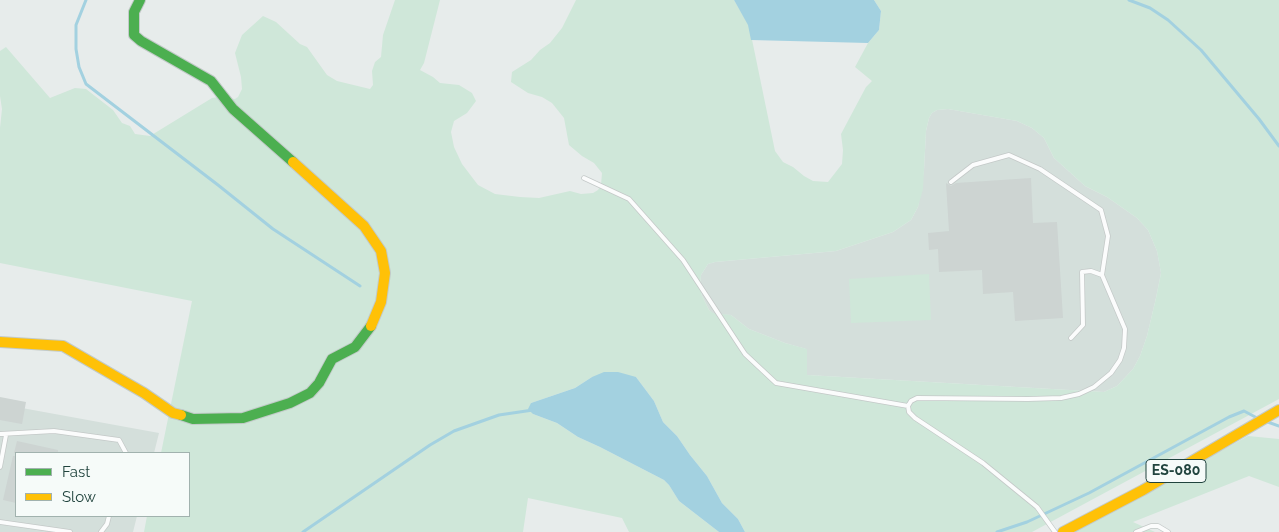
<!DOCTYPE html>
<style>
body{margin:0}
#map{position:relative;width:1279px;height:532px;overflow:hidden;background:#e7eceb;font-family:Raleway,sans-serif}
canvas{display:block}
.legend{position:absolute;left:15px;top:452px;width:175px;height:65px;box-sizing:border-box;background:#f6fbf9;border:1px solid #a1b2ae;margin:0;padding:6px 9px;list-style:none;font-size:15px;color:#21443e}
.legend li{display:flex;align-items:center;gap:10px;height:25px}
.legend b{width:25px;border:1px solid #a1b2ae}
</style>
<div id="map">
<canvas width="1279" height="532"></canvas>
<ul class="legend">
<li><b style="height:6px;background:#4caf50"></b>Fast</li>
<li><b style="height:6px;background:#ffc107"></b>Slow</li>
</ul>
</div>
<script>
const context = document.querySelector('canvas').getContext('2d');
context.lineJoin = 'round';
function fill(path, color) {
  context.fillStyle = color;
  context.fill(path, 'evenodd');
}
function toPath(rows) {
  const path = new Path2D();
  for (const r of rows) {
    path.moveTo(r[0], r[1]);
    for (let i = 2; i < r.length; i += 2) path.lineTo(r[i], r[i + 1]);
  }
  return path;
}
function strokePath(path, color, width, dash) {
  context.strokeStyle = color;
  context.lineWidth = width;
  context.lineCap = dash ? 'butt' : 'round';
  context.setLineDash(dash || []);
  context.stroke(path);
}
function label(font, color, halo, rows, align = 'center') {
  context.font = font + ' Raleway,sans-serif';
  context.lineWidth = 4;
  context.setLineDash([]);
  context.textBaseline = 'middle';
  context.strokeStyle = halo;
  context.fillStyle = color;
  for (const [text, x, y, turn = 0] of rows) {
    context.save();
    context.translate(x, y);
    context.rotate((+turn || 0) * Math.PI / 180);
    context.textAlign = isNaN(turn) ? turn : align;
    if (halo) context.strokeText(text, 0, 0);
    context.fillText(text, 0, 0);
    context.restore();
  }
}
fill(toPath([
 [948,109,1017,121,1032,128,1044,138,1054,158,1085,186,1107,197,1137,218,1148,230,1157,251,1161,273,1156,298,1147,336,1140,356,1133,369,1117,386,1104,392,807,375,806,349,785,343,749,329,731,315,713,314,709,310,702,296,700,286,701,275,708,264,715,262,836,251,893,232,911,220,918,207,924,170,926,131,929,118,932,113,937,110],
 [0,404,159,433,154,453,16,453,16,516,137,516,133,532,0,532]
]), '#d4dfdb');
fill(toPath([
 [395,0,440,0,424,63,420,70,433,77,440,83,459,85,472,93,476,101,467,113,454,121,451,132,454,147,462,164,478,185,495,194,520,197,539,198,570,191,581,194,593,193,598,190,601,185,602,173,594,163,582,156,569,145,564,118,552,103,542,97,528,93,511,82,512,72,531,60,540,50,550,43,562,28,576,0,734,0,749,25,775,151,783,162,793,167,804,176,813,181,828,182,842,164,843,150,841,134,866,87,872,81,855,67,868,43,879,30,881,11,874,0,1279,0,1279,399,1032,532,745,532,738,519,722,503,707,476,690,455,677,436,663,422,654,401,636,377,592,377,575,388,531,403,533,414,557,423,578,437,600,447,664,480,669,485,679,501,719,532,629,532,622,518,528,498,523,532,144,532,147,516,189,516,189,453,161,453,192,301,0,263,0,128,2,109,0,96,0,51,6,47,50,98,75,88,86,89,113,110,122,123,130,126,135,134,150,136,212,98,218,97,235,99,238,97,242,89,241,77,235,53,242,35,263,16,276,22,300,44,307,47,327,75,337,81,370,89,373,85,372,71,375,62,381,57,383,35],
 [948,109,1017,121,1032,128,1044,138,1054,158,1074,176,1085,186,1107,197,1137,218,1148,230,1157,251,1161,273,1156,298,1147,336,1140,356,1133,369,1117,386,1104,392,807,375,807,349,785,343,749,329,731,315,713,313,709,310,702,296,700,286,701,275,708,264,715,262,836,251,893,232,911,220,918,207,923,189,926,131,929,118,932,113,937,110],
 [929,274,931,320,851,323,849,279],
 [1248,436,1279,439,1279,487,1249,476,1133,522,1155,532,1074,532]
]), '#cfe7d9');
fill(toPath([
 [734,0,874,0,881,11,879,30,868,43,751,40,748,25],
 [604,372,618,372,636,377,654,401,663,422,677,436,690,455,707,476,722,503,738,519,745,532,719,532,679,501,669,485,664,480,600,447,578,437,557,423,533,414,528,409,531,403,575,388,592,377]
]), '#a3d1e0');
strokePath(toPath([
 [86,0,76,25,76,49,79,67,86,84,218,185,273,229,360,286],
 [1129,0,1150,8,1168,20,1201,50,1259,119,1279,146],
 [1265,421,1279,426],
 [303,532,430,445,454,431,499,415,533,410],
 [997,532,1027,522,1089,493,1229,417,1244,411,1259,419]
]), '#a3d1e0', 3);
fill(toPath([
 [1031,178,1033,223,1057,222,1063,318,1015,321,1013,292,983,294,982,270,939,272,938,249,929,250,928,233,949,231,946,183,951,186,956,183],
 [0,397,26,402,22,424,0,420],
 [17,441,58,450,58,453,14,453],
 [13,456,16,456,16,503,3,500]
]), '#cdd4d2');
const lane = toPath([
 [584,178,629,199,683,260,745,354,776,383,908,406],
 [951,182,973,165,1009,155,1040,169,1101,210,1108,236,1102,275,1125,329,1124,348,1120,360,1111,373,1094,387,1079,394,1061,398,1028,399,917,398,911,401,908,406,909,412,915,418,983,463,1037,507,1055,532],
 [1071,338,1083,325,1082,272,1091,271,1102,275],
 [0,434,54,431,119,440,126,453],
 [0,467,6,435],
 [0,522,70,532],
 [101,532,107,524,109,516],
 [1136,532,1151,526,1158,526,1168,532]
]);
const fast = toPath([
 [140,0,134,12,134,35,141,41,211,81,233,109,293,162],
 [181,415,193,419,243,418,290,403,310,393,319,383,332,359,355,347,371,326]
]);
const slow = toPath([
 [293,162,364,226,381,251,385,273,381,302,371,326],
 [0,342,63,346,144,393,173,413,181,415],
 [1063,532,1143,490,1279,410]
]);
strokePath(lane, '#c4c9c8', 5.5);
strokePath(fast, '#c2cac8', 12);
strokePath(slow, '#c2cac8', 12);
strokePath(lane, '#fbfcfc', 4);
strokePath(fast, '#4caf50', 10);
strokePath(slow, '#ffc107', 10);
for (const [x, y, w] of [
 [1176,471,60]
]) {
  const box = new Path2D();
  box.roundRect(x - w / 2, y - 11.5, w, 23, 4);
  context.fillStyle = '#f6fbf9';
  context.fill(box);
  strokePath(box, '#21443e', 1);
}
label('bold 14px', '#21443e', null, [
 ["ES-080",1176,471]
]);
</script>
